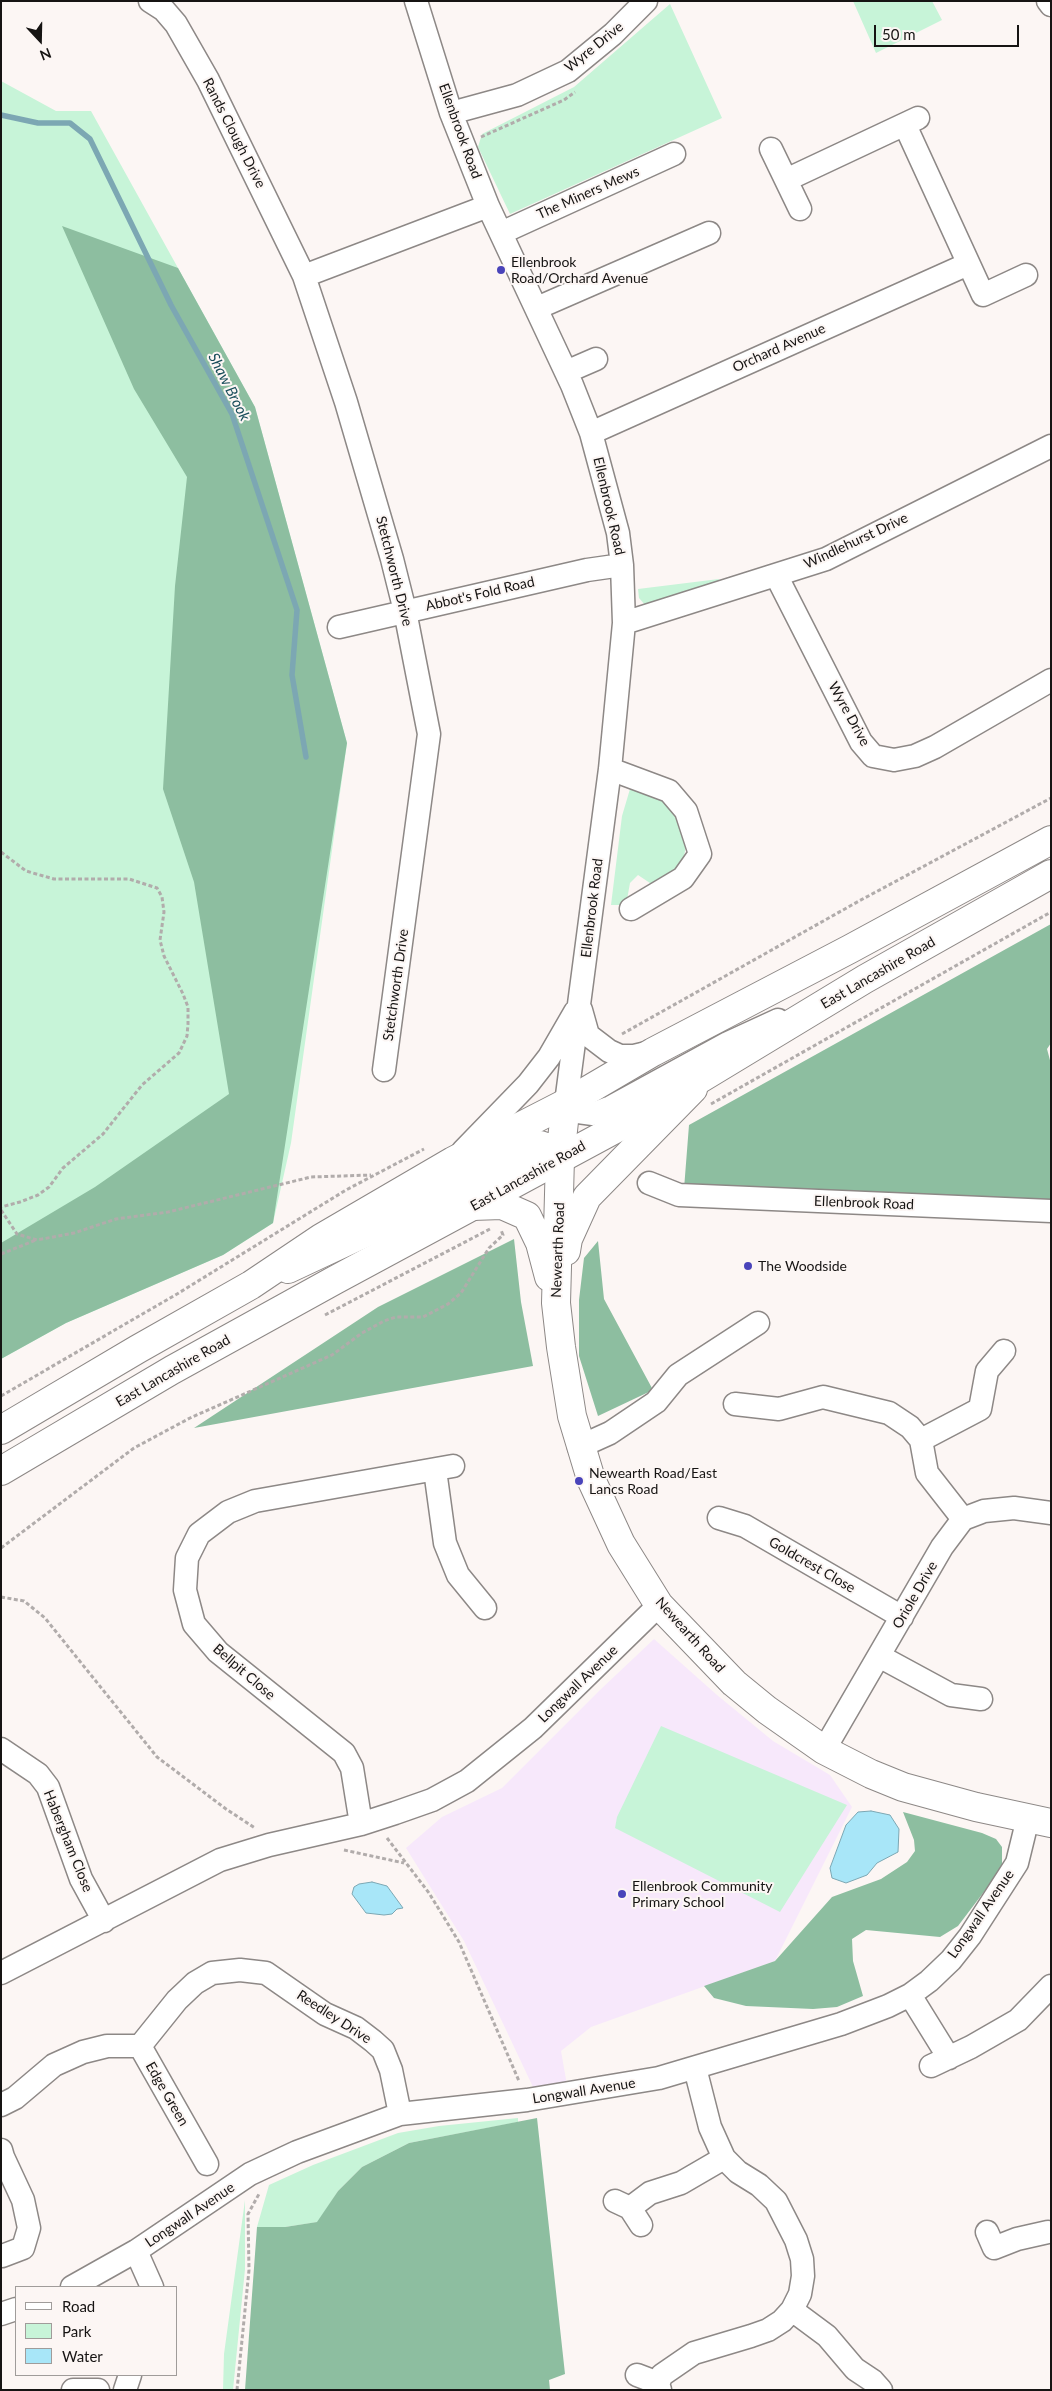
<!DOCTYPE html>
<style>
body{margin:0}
#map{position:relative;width:1052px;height:2391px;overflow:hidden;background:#fcf6f4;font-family:Lato,sans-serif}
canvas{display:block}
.frame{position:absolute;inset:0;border:2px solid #161413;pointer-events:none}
.legend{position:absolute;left:15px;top:2286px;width:162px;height:90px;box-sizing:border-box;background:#fcf6f4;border:1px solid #a09c9a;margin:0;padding:6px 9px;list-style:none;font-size:15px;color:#161413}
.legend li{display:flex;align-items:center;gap:10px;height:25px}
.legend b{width:25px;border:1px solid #a09c9a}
.north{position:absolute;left:15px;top:15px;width:50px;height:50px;-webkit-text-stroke:4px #fcf6f4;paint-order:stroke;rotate:159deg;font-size:14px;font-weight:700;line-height:20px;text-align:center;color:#161413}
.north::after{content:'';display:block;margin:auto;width:18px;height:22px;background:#161413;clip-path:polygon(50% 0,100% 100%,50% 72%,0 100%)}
.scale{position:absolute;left:874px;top:25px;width:145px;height:22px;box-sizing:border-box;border:2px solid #161413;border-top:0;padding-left:6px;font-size:15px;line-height:18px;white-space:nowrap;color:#161413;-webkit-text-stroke:4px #fcf6f4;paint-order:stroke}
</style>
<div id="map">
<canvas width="1052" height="2391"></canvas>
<div class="frame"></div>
<ul class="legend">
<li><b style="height:6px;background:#fff"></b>Road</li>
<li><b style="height:14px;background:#c7f4d8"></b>Park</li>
<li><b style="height:14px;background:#a8e6f8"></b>Water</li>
</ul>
<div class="north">N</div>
<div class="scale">50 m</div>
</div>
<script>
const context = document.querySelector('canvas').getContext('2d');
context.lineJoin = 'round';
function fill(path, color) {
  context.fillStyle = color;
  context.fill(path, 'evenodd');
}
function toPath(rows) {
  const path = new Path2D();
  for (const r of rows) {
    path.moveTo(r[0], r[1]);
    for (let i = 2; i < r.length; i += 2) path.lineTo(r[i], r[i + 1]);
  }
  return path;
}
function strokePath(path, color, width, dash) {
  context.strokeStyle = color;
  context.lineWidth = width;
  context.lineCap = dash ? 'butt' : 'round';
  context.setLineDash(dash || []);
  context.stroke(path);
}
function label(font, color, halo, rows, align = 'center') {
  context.font = font + ' Lato,sans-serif';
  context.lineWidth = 4;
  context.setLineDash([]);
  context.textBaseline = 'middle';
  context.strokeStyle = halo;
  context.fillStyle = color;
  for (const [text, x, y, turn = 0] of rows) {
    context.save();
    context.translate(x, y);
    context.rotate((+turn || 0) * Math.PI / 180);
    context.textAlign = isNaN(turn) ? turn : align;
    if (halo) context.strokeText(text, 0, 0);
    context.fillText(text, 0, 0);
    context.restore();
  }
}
fill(toPath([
 [654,1639,717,1695,773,1741,830,1775,852,1807,775,1961,591,2027,561,2051,567,2085,533,2087,464,1941,406,1848,442,1817,502,1788,600,1690]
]), '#f7e8fb');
fill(toPath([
 [853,1,932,1,942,20,876,53],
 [670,4,722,118,510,214,478,147,482,134,574,87],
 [1,81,56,111,91,111,255,407,347,743,291,1143,273,1223,223,1255,66,1323,1,1359],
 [719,579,718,583,646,606,639,598,638,589],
 [630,789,669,802,687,840,683,862,656,887,638,875,630,883,626,905,611,905,622,816],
 [661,1726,847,1805,780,1912,615,1828,617,1817],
 [518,2118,518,2122,409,2143,362,2167,338,2191,318,2222,285,2227,257,2227,269,2185,313,2165,398,2133,439,2126],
 [245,2200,245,2269,233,2390,223,2390,224,2354]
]), '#c7f4d8');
fill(toPath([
 [62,226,178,268,255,407,347,743,273,1223,223,1255,66,1323,1,1359,1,1243,95,1187,229,1094,194,882,163,789,175,586,187,477,134,389],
 [1051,924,1051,1043,1047,1049,1051,1064,1051,1202,684,1189,689,1125],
 [514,1239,521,1302,533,1366,194,1428,378,1307],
 [598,1241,604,1299,653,1390,598,1416,579,1356,579,1300,584,1258],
 [903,1812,982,1833,996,1839,1002,1847,1002,1868,958,1926,940,1937,866,1930,852,1939,853,1961,863,1996,837,2007,813,2009,746,2006,714,1998,704,1986,775,1961,832,1897,881,1879,907,1862,915,1851,914,1840],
 [537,2118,565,2374,549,2380,550,2390,245,2390,257,2227,285,2227,317,2222,338,2191,362,2167,409,2143]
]), '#8dbea0');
const water = toPath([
 [871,1811,890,1815,899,1829,898,1852,877,1863,867,1875,846,1883,832,1878,830,1868,846,1825,858,1812,871,1811],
 [372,1882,387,1886,403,1908,397,1909,392,1914,384,1915,366,1913,352,1894,354,1887,359,1884,372,1882]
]);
fill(water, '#a8e6f8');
strokePath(water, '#7ca7b3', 1);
strokePath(toPath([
 [1,115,38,123,70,123,90,139,171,305,232,414,297,610,292,675,306,757]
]), '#7ca7b3', 5.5);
const minor = toPath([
 [150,1,164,10,176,24,208,80,304,276],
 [416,1,451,113,488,206,572,385,591,433,618,533,622,565,624,623,610,769,566,1103,578,1112,593,1114,611,1107,728,1043,778,1020],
 [1048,1,1051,5],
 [451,113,517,95,568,71,613,34,646,1],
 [905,125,983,295,1026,275],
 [771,149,800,209],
 [786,180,918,118],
 [501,233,674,154],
 [537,308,709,233],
 [566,372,596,359],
 [591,433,968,264],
 [776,575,861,742,873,756,894,760,915,756,935,747,1051,680],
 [624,623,826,559,1051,446],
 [339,627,587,570,622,565],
 [610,769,669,791,686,811,700,854,683,878,631,909],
 [581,1010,588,1035,609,1051,620,1056,634,1056,651,1052],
 [384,1070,429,734,405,611,392,559,346,402,304,276,488,206],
 [463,1151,528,1084,549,1057,575,1012],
 [649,1183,679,1195,1051,1211],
 [735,1404,779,1409,823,1397,889,1413,910,1427,921,1440,927,1473,963,1519],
 [921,1440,980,1409,987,1371,1004,1351],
 [579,1447,610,1433,656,1402,678,1375,758,1323],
 [435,1470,445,1543,458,1575,485,1608],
 [719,1518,745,1526,902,1617],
 [879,1656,951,1695,981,1699],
 [1,1749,38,1774,48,1787,81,1879,104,1921],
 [824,1750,942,1547,963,1519,984,1511,1014,1508,1051,1513],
 [361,1824,352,1768,344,1753,218,1652,194,1624,185,1590,187,1558,199,1534,228,1512,255,1501,453,1466],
 [1,1973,220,1860,269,1845,361,1824,395,1813,432,1800,467,1781,533,1728,659,1605],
 [910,1995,949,2058],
 [140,2046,207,2164],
 [931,2066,971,2047,1018,2020,1051,1986],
 [1,2105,15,2098,54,2065,83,2052,107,2046,140,2046,177,2000,195,1983,212,1973,240,1970,266,1973,325,2014,356,2028,373,2041,383,2050,391,2070,400,2114],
 [1,2150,3,2157,23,2200,29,2228,23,2248,2,2256],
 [615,2201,630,2208,641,2225],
 [630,2208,650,2193,681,2183,724,2158],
 [987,2232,994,2248,1017,2239,1048,2232],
 [136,2251,152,2287],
 [72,2287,136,2251,250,2174,297,2152,400,2114,527,2100,659,2078,841,2024,888,2006,910,1995,929,1981,951,1960,970,1936,1017,1863,1028,1818],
 [792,2310,827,2336,855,2369,873,2381,881,2390],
 [1,2314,16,2309],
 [637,2375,658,2383],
 [73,2390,98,2390],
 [125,2390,130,2375],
 [660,2390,658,2383,662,2375,694,2353,751,2336,768,2330,782,2321,792,2310,800,2294,803,2276,802,2259,796,2240,776,2201,759,2185,738,2172,724,2158,710,2127,695,2068]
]);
const major = toPath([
 [566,1103,560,1158,556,1303,561,1347,572,1416,591,1479,621,1544,659,1605,734,1683,767,1710,824,1750,871,1774,903,1787,976,1807,1051,1823],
 [472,1206,502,1205,527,1216,540,1243,549,1277],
 [566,1251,568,1239,587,1197,693,1089],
 [288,1269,403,1215,529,1148,540,1145,552,1149,560,1158]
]);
const highway = toPath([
 [1,1430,138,1349,251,1285,321,1238,453,1161,566,1103,653,1052,850,949,1051,840],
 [1,1471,172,1370,335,1280,632,1120,865,979,1051,874]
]);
strokePath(minor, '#8d8886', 25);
strokePath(major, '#8d8886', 30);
strokePath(highway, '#8d8886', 30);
strokePath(toPath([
 [481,137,564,100,575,92],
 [1,852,26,871,54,879,129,879,157,888,162,897,164,912,160,940,164,956,183,994,188,1007,188,1024,187,1036,179,1053,142,1085,103,1134,63,1168,49,1187,38,1195,20,1202,1,1207],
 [622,1034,859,901,1051,798],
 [711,1104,1051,912],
 [1,1210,17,1234,37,1240,74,1233,116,1219,168,1212,311,1177,371,1175],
 [1,1254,36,1240],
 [325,1315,490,1229],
 [1,1396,177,1294,346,1190,424,1149],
 [1,1548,134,1448,190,1418,332,1355,362,1333,384,1321,396,1317,423,1317,448,1304,461,1293,489,1248,503,1235,501,1230],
 [1,1597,24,1601,45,1618,157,1757,226,1809,255,1828],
 [387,1838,429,1893,459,1942,519,2081],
 [344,1850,404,1863],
 [237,2390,249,2270,248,2214,259,2194]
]), '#b1acab', 3, [4, 2.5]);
strokePath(minor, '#fff', 22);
strokePath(major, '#fff', 28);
strokePath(highway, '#fff', 28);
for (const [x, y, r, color] of [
 [501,270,5,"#4944ba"],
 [748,1266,5,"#4944ba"],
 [579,1481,5,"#4944ba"],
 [622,1894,5,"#4944ba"]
]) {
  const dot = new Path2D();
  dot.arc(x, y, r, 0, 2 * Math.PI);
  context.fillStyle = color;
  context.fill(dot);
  strokePath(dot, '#fcf6f4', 2);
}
label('14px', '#161413', '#fcf6f4', [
 ["Wyre Drive",594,47,-39],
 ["Ellenbrook Road",460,131,70],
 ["Rands Clough Drive",234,133,63],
 ["The Miners Mews",588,193,-24],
 ["Orchard Avenue",779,348,-24],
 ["Ellenbrook Road",609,506,77],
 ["Windlehurst Drive",856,541,-25],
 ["Stetchworth Drive",394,571,76],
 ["Abbot's Fold Road",480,594,-13],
 ["Wyre Drive",849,714,61],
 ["Ellenbrook Road",592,908,-83],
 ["East Lancashire Road",878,973,-30],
 ["Stetchworth Drive",396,985,-82],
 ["East Lancashire Road",528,1176,-29],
 ["Ellenbrook Road",864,1203,2],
 ["Newearth Road",558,1250,-88],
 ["East Lancashire Road",173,1371,-30],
 ["Goldcrest Close",812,1565,30],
 ["Oriole Drive",915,1595,-60],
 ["Newearth Road",690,1635,48],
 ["Bellpit Close",244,1672,41],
 ["Longwall Avenue",578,1684,-44],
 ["Habergham Close",68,1841,68],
 ["Longwall Avenue",981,1914,-55],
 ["Reedley Drive",334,2017,33],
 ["Longwall Avenue",584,2091,-9],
 ["Edge Green",167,2094,60],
 ["Longwall Avenue",190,2215,-34]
]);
label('14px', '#161413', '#fcf6f4', [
 ["Ellenbrook",511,262],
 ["Road/Orchard Avenue",511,278],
 ["The Woodside",758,1266],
 ["Newearth Road/East",589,1473],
 ["Lancs Road",589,1489],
 ["Ellenbrook Community",632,1886],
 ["Primary School",632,1902]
], 'left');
label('italic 15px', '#184d5a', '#fcf6f4', [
 ["Shaw Brook",229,387,63]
]);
</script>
